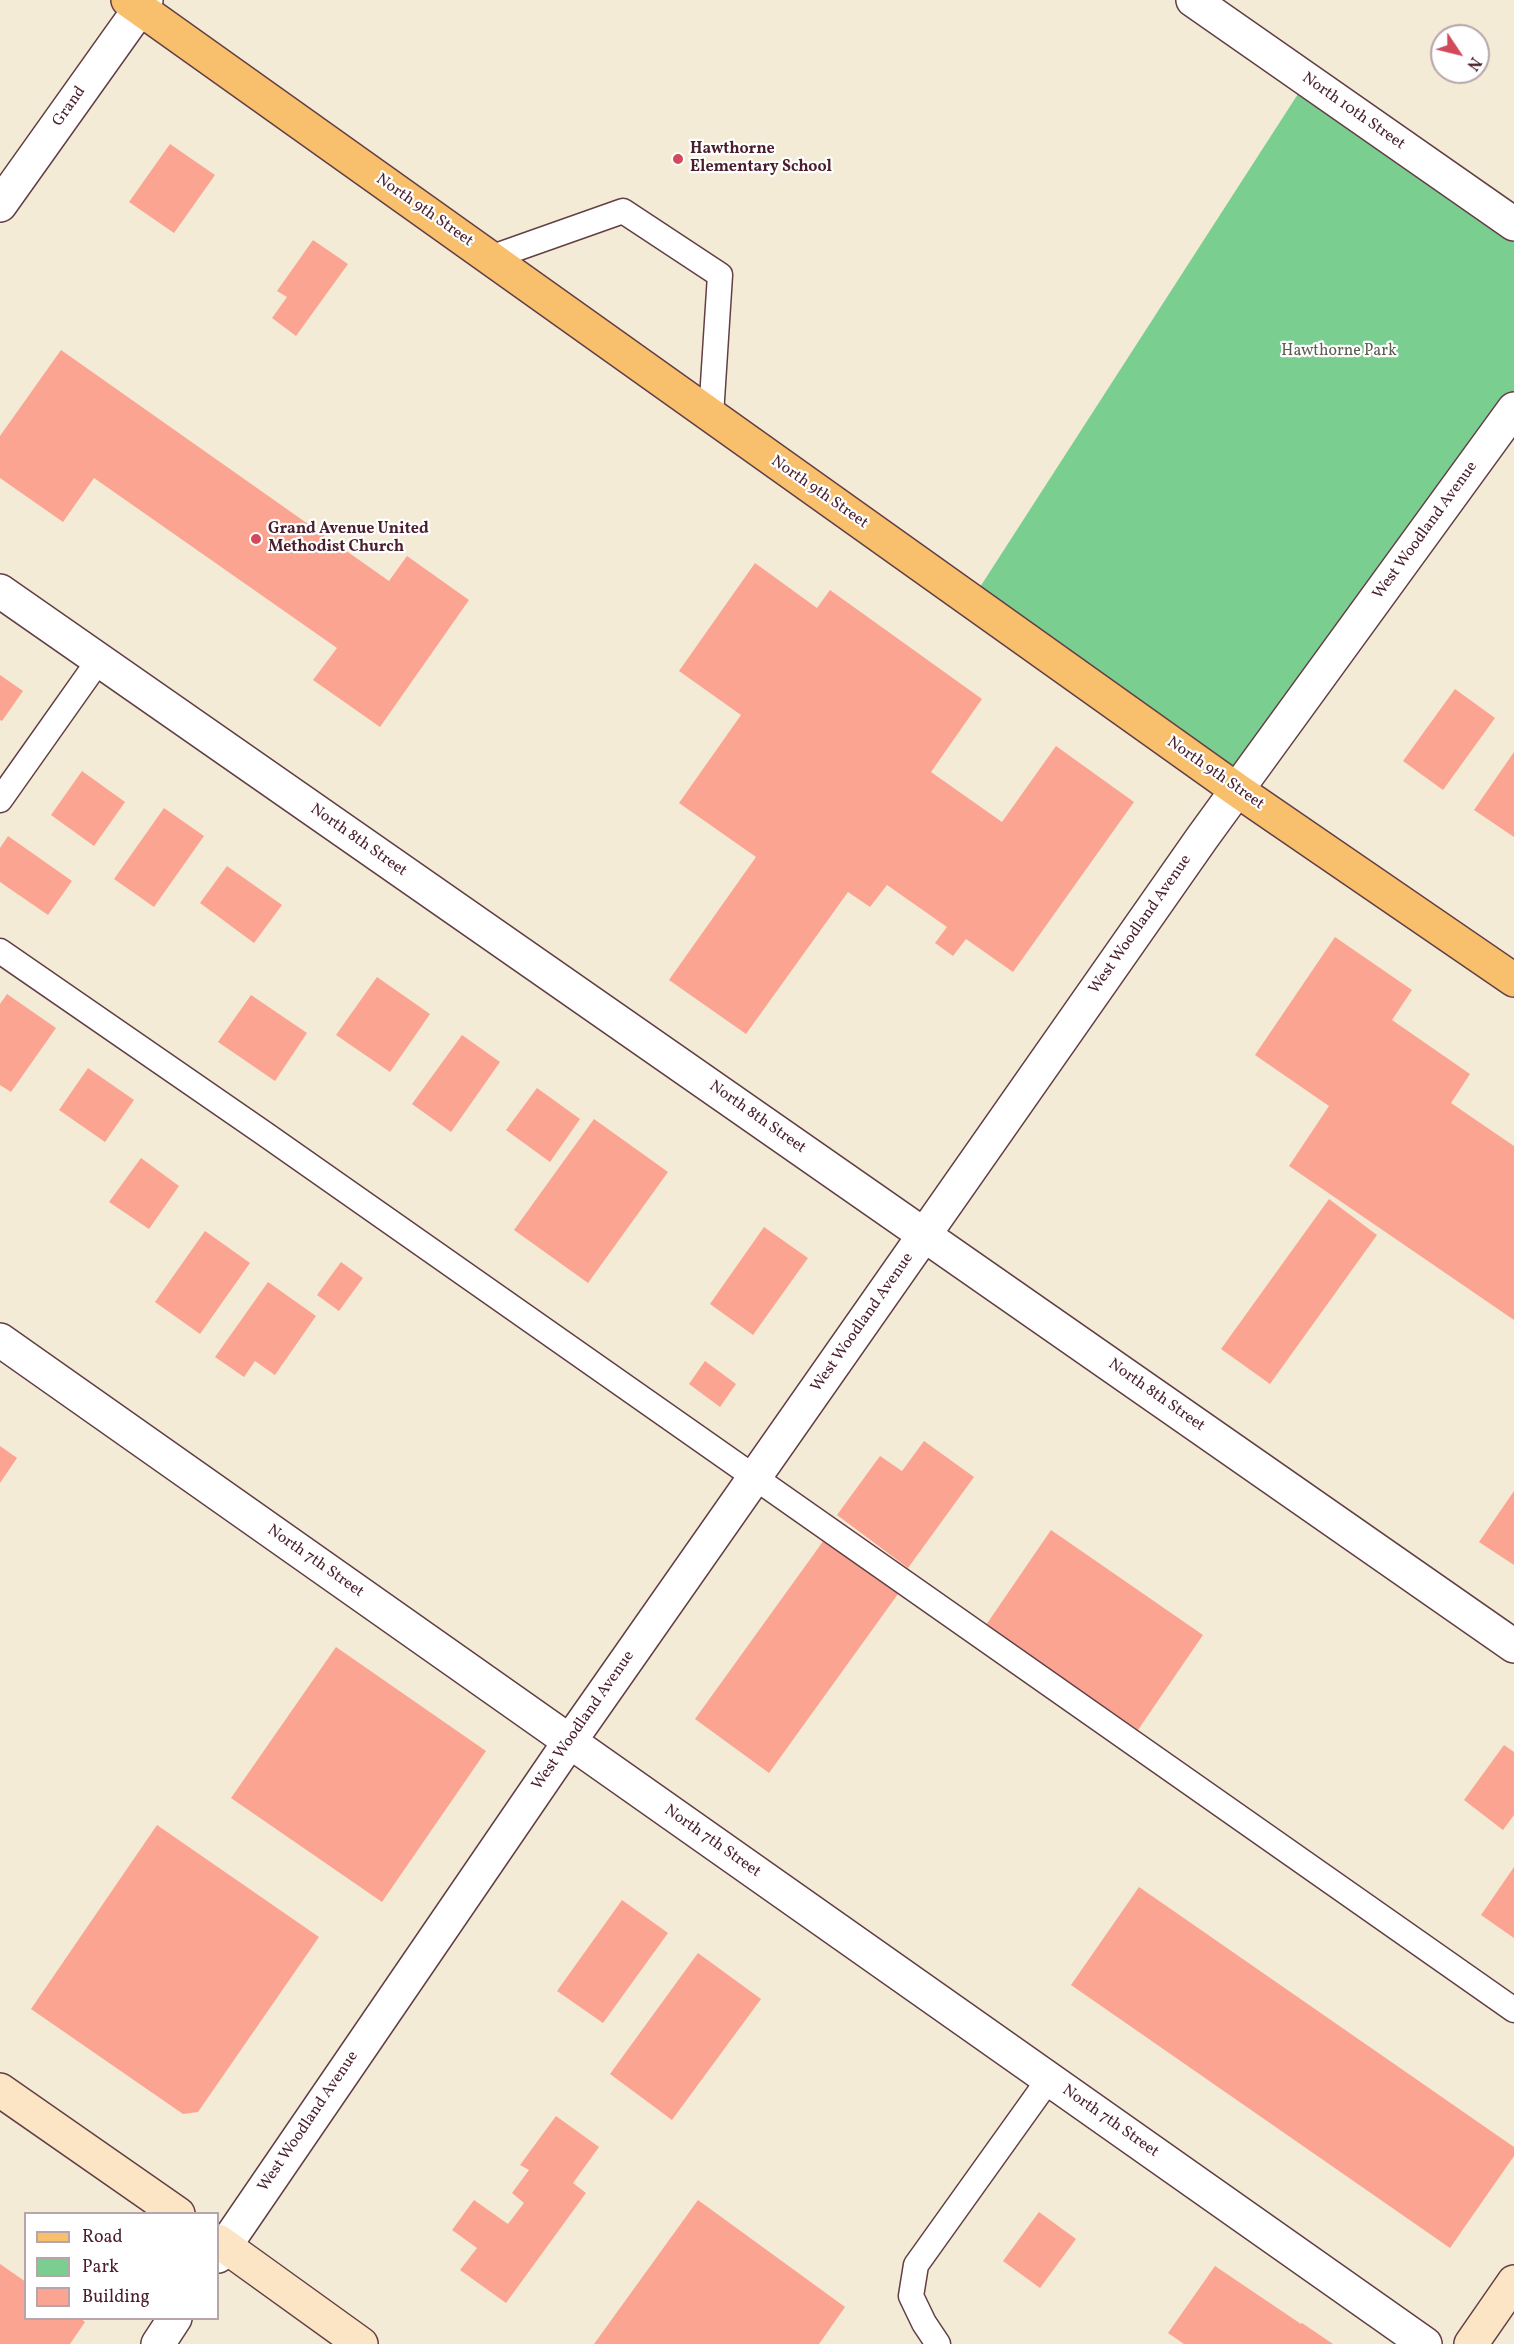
<!DOCTYPE html>
<html>
<head>
<meta charset="utf-8">
<style>
  body { margin:0 }
  #map { position:relative; width:1514px; height:2344px; overflow:hidden; background:#f3ebd6; font-family:Vollkorn,serif }
  canvas { display:block }
  .legend { position:absolute; left:24px; top:2212px; width:195px; height:108px; box-sizing:border-box; background:#fff; border:2px solid #b7a5aa; margin:0; padding:8px 10px; list-style:none; font-size:18px; color:#4a1f2b }
  .legend li { display:flex; align-items:center; gap:12px; height:30px }
  .legend b { width:30px; border:2px solid #b7a5aa }
  .north { position:absolute; left:1430px; top:24px; width:60px; height:60px; box-sizing:border-box; background:#fff; border:2px solid #b7a5aa; border-radius:50%; rotate:125deg; font-size:16px; font-weight:700; line-height:24px; text-align:center; color:#4a1f2b }
  .north::after { content:''; display:block; margin:auto; width:21px; height:27px; background:#d1495b; clip-path:polygon(50% 0,100% 100%,50% 72%,0 100%) }
</style>
</head>
<body>
<div id="map">
<canvas width="1514" height="2344"></canvas>
<ul class="legend">
<li><b style="height:8px;background:#f8bf6c"></b>Road</li>
<li><b style="height:16px;background:#7ace90"></b>Park</li>
<li><b style="height:16px;background:#fca492"></b>Building</li>
</ul>
<div class="north">N</div>
</div>
<script>
const ctx = document.querySelector('canvas').getContext('2d');
ctx.lineJoin = 'round';
function paint(path, color) { ctx.fillStyle = color; ctx.fill(path, 'evenodd'); }
const poly = rows => new Path2D(rows.map(r => 'M' + r).join(''));
function strokePath(path, color, width, dash) { ctx.strokeStyle = color; ctx.lineWidth = width; ctx.lineCap = dash ? 'butt' : 'round'; ctx.setLineDash(dash || []); ctx.stroke(path); }
function drawText(font, color, halo, rows, align = 'center') {
  ctx.font = font + ' Vollkorn,serif'; ctx.lineWidth = 4.5; ctx.setLineDash([]); ctx.textBaseline = 'middle'; ctx.strokeStyle = halo; ctx.fillStyle = color; for (const [text, x, y, turn = 0] of rows) {
    ctx.save(); ctx.translate(x, y); ctx.rotate((+turn || 0) * Math.PI / 180); ctx.textAlign = isNaN(turn) ? turn : align; if (halo) ctx.strokeText(text, 0, 0); ctx.fillText(text, 0, 0); ctx.restore();
  }
}
paint(poly([
  [1307,80,1514,224,1514,409,1237,790,971,601]
]), '#7ace90');
paint(poly([
  [170,144,215,175,174,233,129,202],
  [313,240,348,264,296,336,272,318,287,297,277,291],
  [61,350,389,581,407,556,469,600,380,727,313,680,337,648,94,478,63,522,0,478,0,436],
  [755,563,817,608,830,590,982,699,931,772,1002,822,1056,746,1134,802,1013,972,966,939,953,956,935,943,947,927,887,885,870,907,848,892,746,1034,669,980,756,857,679,803,741,715,679,671],
  [0,675,23,691,2,721,0,720],
  [1455,689,1495,718,1443,790,1403,761],
  [1514,752,1514,837,1474,810],
  [82,771,125,802,94,846,51,815],
  [164,808,204,836,154,907,114,879],
  [8,836,72,881,48,915,0,882,0,848],
  [227,866,282,905,254,943,200,903],
  [1335,937,1412,990,1392,1020,1470,1074,1451,1103,1514,1146,1514,1320,1289,1166,1329,1106,1255,1055],
  [377,977,430,1014,390,1072,336,1035],
  [7,994,56,1028,11,1092,0,1085,0,1004],
  [251,995,307,1033,275,1081,218,1042],
  [462,1035,500,1062,451,1132,412,1104],
  [88,1068,134,1100,105,1142,59,1110],
  [537,1088,580,1119,550,1162,506,1130],
  [594,1119,668,1172,588,1283,514,1230],
  [141,1158,179,1186,149,1229,109,1202],
  [1329,1199,1377,1235,1270,1384,1221,1349],
  [764,1227,808,1258,753,1335,710,1304],
  [205,1231,250,1263,200,1334,155,1302],
  [341,1262,363,1278,339,1311,317,1295],
  [268,1282,316,1316,275,1375,255,1361,244,1377,215,1357],
  [705,1361,736,1384,720,1407,689,1384],
  [924,1441,974,1477,908,1568,837,1515,880,1456,902,1471],
  [0,1446,17,1458,0,1483],
  [1514,1491,1514,1565,1479,1542],
  [1051,1530,1203,1635,1138,1730,986,1625],
  [824,1540,898,1594,769,1773,695,1719],
  [336,1647,486,1751,382,1902,231,1798],
  [1504,1745,1514,1752,1514,1815,1503,1830,1464,1800],
  [157,1825,319,1937,198,2112,183,2114,31,2009],
  [1514,1867,1514,1938,1481,1915],
  [1139,1887,1514,2147,1514,2156,1450,2248,1071,1985],
  [622,1900,668,1933,603,2023,557,1991],
  [698,1953,761,1999,672,2120,610,2074],
  [556,2116,599,2147,573,2183,586,2193,506,2303,460,2270,477,2248,452,2230,474,2200,508,2224,524,2203,512,2193,529,2170,520,2165],
  [698,2200,845,2307,819,2344,594,2344],
  [1039,2212,1076,2239,1040,2288,1003,2261],
  [0,2264,26,2282,26,2318,80,2318,85,2322,70,2344,0,2344],
  [1215,2266,1301,2324,1302,2323,1333,2344,1184,2344,1168,2333]
]), '#fca492');
const lane = poly([
  [490,258,623,211,720,275,711,415],
  [0,800,99,660],
  [0,951,265,1134,1514,2010],
  [938,2344,924,2323,911,2296,916,2265,1049,2079]
]);
const street = poly([
  [1193,0,1514,224],
  [0,205,146,0],
  [0,591,1514,1646],
  [0,1340,1425,2344],
  [218,2256,570,1741,1202,838,1514,409],
  [158,2344,175,2318]
]);
const secondary = poly([
  [0,2090,178,2214],
  [218,2241,361,2344],
  [1471,2344,1514,2282]
]);
const primary = poly([
  [128,0,1237,790,1514,980]
]);
strokePath(lane, '#633e45', 27);
strokePath(street, '#633e45', 36);
strokePath(secondary, '#633e45', 36);
strokePath(primary, '#633e45', 36);
strokePath(lane, '#fff', 24);
strokePath(street, '#fff', 33);
strokePath(secondary, '#fce5c4', 33);
strokePath(primary, '#f8bf6c', 33);
for (const [x, y, r, color] of [
  [678,159,6,"#d1495b"],
  [256,539,6,"#d1495b"]
]) { const dot = new Path2D(); dot.arc(x, y, r, 0, 2 * Math.PI); ctx.fillStyle = color; ctx.fill(dot); strokePath(dot, '#fff', 2); }
drawText('16px', '#4a1f2b', '#fff', [
  ["Grand",70,107,-55],
  ["North 10th Street",1353,112,35],
  ["North 9th Street",424,211,35],
  ["North 9th Street",819,493,35],
  ["West Woodland Avenue",1426,531,-54],
  ["North 9th Street",1215,774,35],
  ["North 8th Street",358,841,35],
  ["West Woodland Avenue",1141,925,-55],
  ["North 8th Street",757,1118,35],
  ["West Woodland Avenue",863,1323,-55],
  ["North 8th Street",1156,1396,35],
  ["North 7th Street",315,1562,35],
  ["West Woodland Avenue",584,1721,-55],
  ["North 7th Street",712,1842,35],
  ["West Woodland Avenue",309,2122,-56],
  ["North 7th Street",1110,2122,35]
]);
drawText('bold 16px', '#4a1f2b', '#fff', [
  ["Hawthorne",690,150],
  ["Elementary School",690,168],
  ["Grand Avenue United",268,530],
  ["Methodist Church",268,548]
], 'left');
drawText('16px', '#5b5c4e', '#fff', [
  ["Hawthorne Park",1339,352]
]);
</script>
</body>
</html>
